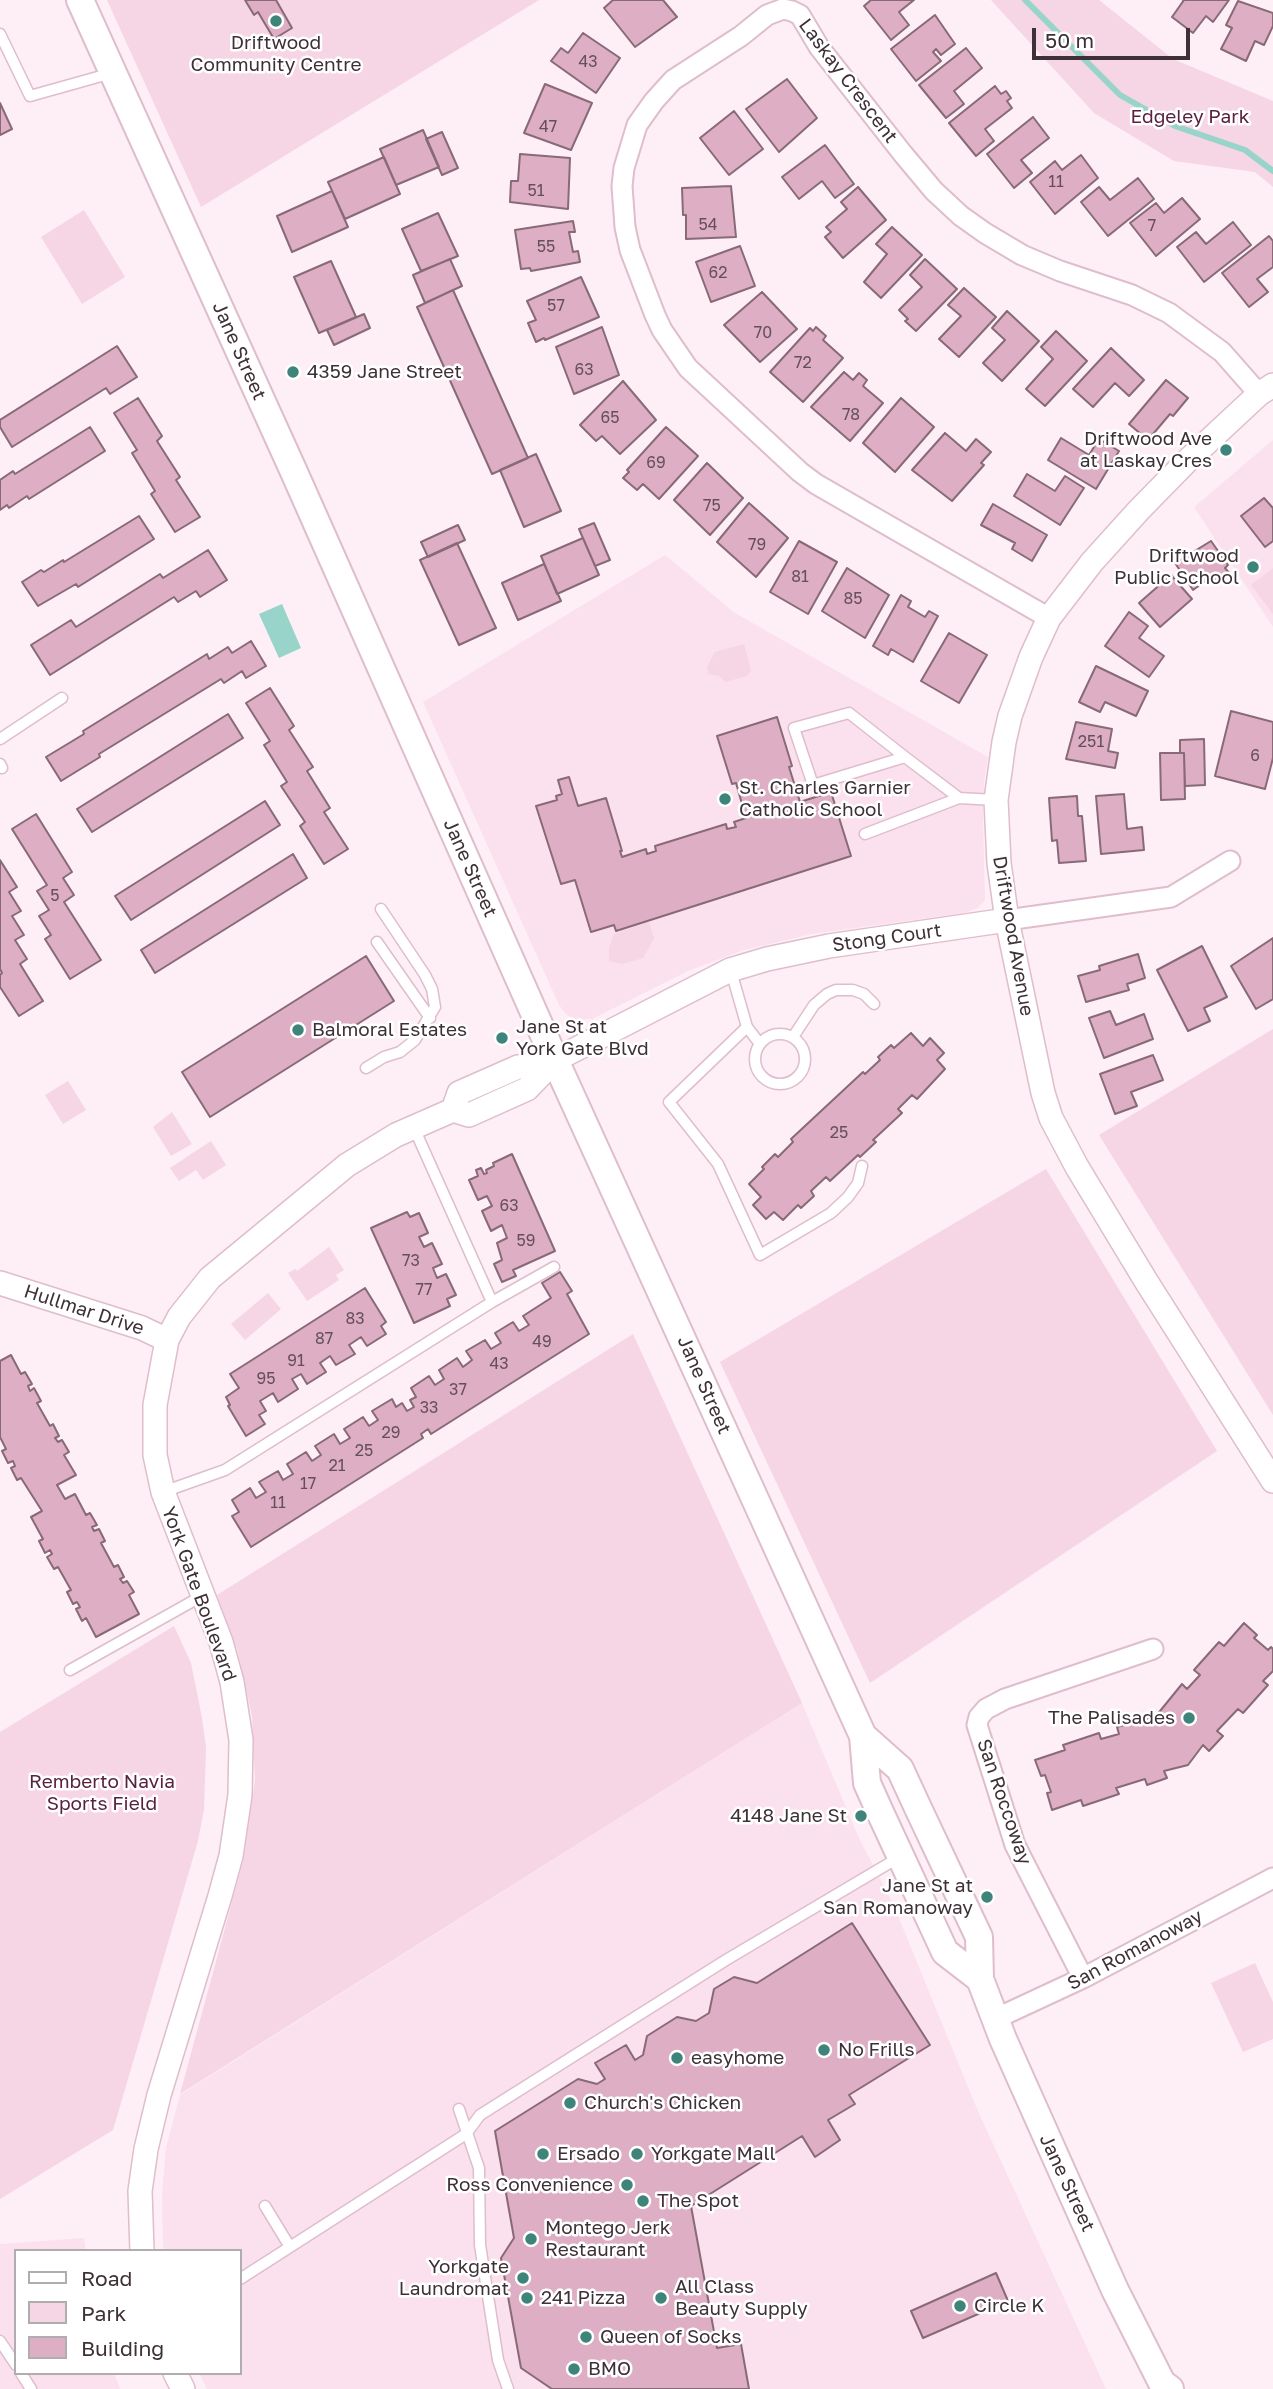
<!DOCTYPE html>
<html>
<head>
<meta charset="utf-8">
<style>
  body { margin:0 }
  #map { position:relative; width:1273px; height:2389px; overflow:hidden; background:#fdeff5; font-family:"Golos Text",sans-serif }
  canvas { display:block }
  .legend { position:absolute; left:14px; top:2249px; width:228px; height:126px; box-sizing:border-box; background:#fff; border:2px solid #b1acaf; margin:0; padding:9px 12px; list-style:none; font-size:21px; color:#3d3036 }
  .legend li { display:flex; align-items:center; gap:14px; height:35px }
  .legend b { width:35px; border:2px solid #b1acaf }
  .scale { position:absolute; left:1032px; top:28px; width:158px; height:32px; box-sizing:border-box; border:4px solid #3d3036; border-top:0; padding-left:9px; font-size:21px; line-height:24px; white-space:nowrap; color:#3d3036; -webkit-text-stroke:5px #fff; paint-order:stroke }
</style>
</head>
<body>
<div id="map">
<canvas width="1273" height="2389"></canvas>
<ul class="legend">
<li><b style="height:9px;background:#fff"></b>Road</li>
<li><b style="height:19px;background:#f6d5e4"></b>Park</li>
<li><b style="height:19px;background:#deaec4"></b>Building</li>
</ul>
<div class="scale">50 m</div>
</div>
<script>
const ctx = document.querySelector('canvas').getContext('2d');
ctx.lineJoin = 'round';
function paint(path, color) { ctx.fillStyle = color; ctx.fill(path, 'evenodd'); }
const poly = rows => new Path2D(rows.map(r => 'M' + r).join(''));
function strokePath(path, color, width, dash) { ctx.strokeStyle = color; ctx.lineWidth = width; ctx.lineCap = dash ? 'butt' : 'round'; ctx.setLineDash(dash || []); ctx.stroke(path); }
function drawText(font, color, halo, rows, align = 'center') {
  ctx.font = font + ' "Golos Text",sans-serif'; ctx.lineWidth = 5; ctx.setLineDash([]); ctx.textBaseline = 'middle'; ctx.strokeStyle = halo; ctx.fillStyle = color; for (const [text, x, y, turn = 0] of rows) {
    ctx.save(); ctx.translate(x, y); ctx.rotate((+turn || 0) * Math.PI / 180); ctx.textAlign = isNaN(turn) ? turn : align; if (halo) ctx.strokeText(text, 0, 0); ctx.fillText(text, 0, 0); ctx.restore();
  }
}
paint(poly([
  [1273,440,1273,627,1194,507],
  [665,555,735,613,988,757,984,782,983,817,985,900,978,908,964,913,812,934,744,950,688,971,592,1019,576,1020,567,1015,559,1005,423,702],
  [802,1703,858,1836,894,1906,977,2109,1106,2389,207,2389,199,2373,240,2373,240,2251,163,2251,162,2194,166,2148,180,2095],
  [84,2238,86,2251,16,2251,16,2373,114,2373,120,2389,0,2389,0,2244]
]), '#fbe1ed');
paint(poly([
  [107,0,539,0,201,207],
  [991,0,1099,0,1173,59,1273,101,1273,187,1255,172,1174,161,1094,113],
  [84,210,125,277,82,304,41,237],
  [1273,568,1273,614,1251,585],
  [744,644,751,670,747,676,725,682,719,676,708,674,707,667,715,652],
  [649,922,654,938,643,958,622,964,609,961,609,948,614,934],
  [1273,1029,1273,1415,1099,1135],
  [68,1081,86,1110,63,1124,45,1095],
  [172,1112,192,1144,171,1156,153,1127],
  [211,1141,226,1165,203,1180,196,1170,179,1181,170,1168],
  [1046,1169,1217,1451,870,1683,720,1362],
  [329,1247,344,1270,336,1275,339,1280,307,1301,288,1273,295,1269,297,1271],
  [268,1293,281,1309,245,1340,231,1324],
  [633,1334,802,1703,180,2094,244,1858,255,1780,252,1716,237,1649,217,1595],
  [174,1626,191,1663,202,1718,206,1748,204,1809,198,1841,113,2130,0,2199,0,1732],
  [1255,1963,1273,2002,1273,2039,1243,2052,1211,1983]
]), '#f6d5e4');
paint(poly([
  [282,604,301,648,279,658,259,614]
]), '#98d4ca');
strokePath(poly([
  [1025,0,1120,95,1175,126,1245,150,1273,171]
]), '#98d4ca', 6);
const building = poly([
  [245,0,276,0,292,28,274,39,258,12,254,15,245,0],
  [613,0,663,0,677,17,635,47,604,8,613,0],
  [871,0,914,0,899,12,909,25,891,40,864,6,871,0],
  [1184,0,1183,0,1229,0,1213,22,1206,16,1193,33,1172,17,1184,0],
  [1238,1,1273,13,1273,26,1264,45,1255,41,1246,61,1221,49,1232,28,1226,25,1238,1],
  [935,15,955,44,941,55,936,49,933,52,941,61,916,81,891,49,935,15],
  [583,33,620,58,596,93,551,61,561,48,568,53,583,33],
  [966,48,982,68,954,91,964,104,946,118,919,85,966,48],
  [787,79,817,118,779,152,746,109,787,79],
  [545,84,592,103,571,150,524,133,545,84],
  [995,86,1001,94,1006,91,1011,98,1007,101,1012,108,985,129,994,141,976,156,949,123,995,86],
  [0,103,12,129,0,135,0,103],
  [734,111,763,149,729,175,700,138,734,111],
  [1033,117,1049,138,1021,160,1032,173,1014,188,987,154,1033,117],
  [423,130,439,167,396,185,380,149,423,130],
  [442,132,458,168,442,175,426,139,442,132],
  [825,145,854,184,835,198,822,181,799,199,782,177,825,145],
  [520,154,570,158,568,209,510,202,511,181,518,181,520,154],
  [1081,155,1098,178,1055,214,1030,182,1055,161,1062,170,1081,155],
  [384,157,400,194,345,219,328,182,384,157],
  [1138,178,1154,199,1108,236,1081,202,1099,187,1110,200,1138,178],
  [731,186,736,237,686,239,686,215,683,215,682,188,731,186],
  [858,187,886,220,843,258,825,237,831,232,826,227,847,209,841,202,858,187],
  [332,191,348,227,292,252,277,216,332,191],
  [1182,198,1200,219,1156,256,1130,223,1156,203,1164,213,1182,198],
  [438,213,458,256,421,271,402,229,438,213],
  [573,221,575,232,569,232,573,252,578,251,580,262,531,271,530,268,521,269,515,230,573,221],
  [1233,222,1251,245,1204,282,1177,247,1196,232,1206,244,1233,222],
  [892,227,922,255,881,298,864,282,887,254,876,244,892,227],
  [1269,236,1273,241,1273,267,1257,279,1268,292,1249,307,1222,273,1269,236],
  [740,246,755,286,711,302,696,262,740,246],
  [450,259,462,286,425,303,413,275,450,259],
  [925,259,957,289,916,331,905,321,908,319,899,310,922,287,910,275,925,259],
  [331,261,356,317,319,333,294,277,331,261],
  [581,277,599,317,545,340,544,338,536,342,528,323,536,320,527,301,581,277],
  [964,288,996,317,959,357,939,339,961,316,948,305,964,288],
  [453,290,528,458,492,474,417,307,453,290],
  [762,292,797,329,760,362,724,325,762,292],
  [1007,311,1039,341,1002,381,983,363,1005,340,992,328,1007,311],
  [364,314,370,328,334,345,327,330,364,314],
  [602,327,619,375,574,394,556,347,602,327],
  [816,327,826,336,823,340,843,358,803,402,770,372,810,328,813,331,816,327],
  [1056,331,1087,361,1045,406,1026,389,1053,359,1041,347,1056,331],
  [117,346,137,377,110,394,106,388,12,447,0,427,0,420,117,346],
  [1111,348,1144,380,1129,396,1115,383,1093,407,1073,389,1111,348],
  [844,372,853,380,859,373,867,380,863,386,883,403,850,441,811,407,844,372],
  [1166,380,1188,398,1173,416,1170,414,1148,440,1129,424,1166,380],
  [623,381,656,420,620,454,602,436,596,441,580,425,623,381],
  [138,398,162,436,157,441,180,477,176,480,200,517,175,532,151,494,155,491,132,453,137,450,114,413,138,398],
  [901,398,934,427,895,472,863,443,901,398],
  [90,427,105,451,29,499,27,496,9,508,7,505,0,510,0,480,13,471,15,474,90,427],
  [666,427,698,456,659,499,643,484,637,490,623,478,629,472,627,470,666,427],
  [945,433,966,451,976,439,991,452,981,463,984,465,952,501,912,470,945,433],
  [1061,438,1089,455,1099,439,1119,451,1096,489,1048,460,1061,438],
  [536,454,561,511,524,527,500,470,536,454],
  [707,463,743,498,710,535,674,500,707,463],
  [1027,474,1055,491,1065,476,1084,488,1060,525,1014,496,1027,474],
  [1264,498,1273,508,1273,541,1265,547,1241,516,1264,498],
  [749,503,788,538,756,577,717,542,749,503],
  [993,504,1047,535,1032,561,1012,549,1015,543,981,525,993,504],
  [139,516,154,539,78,587,76,584,38,606,22,582,41,570,44,572,63,560,64,562,139,516],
  [594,523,610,560,595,566,579,529,594,523],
  [458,525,465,540,428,557,421,542,458,525],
  [583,538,599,575,557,594,541,556,583,538],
  [799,541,837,562,808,614,770,592,799,541],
  [1211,541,1228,565,1225,568,1230,574,1216,584,1211,577,1193,590,1175,563,1211,541],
  [457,543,496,628,459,645,420,560,457,543],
  [208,550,227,580,200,597,196,591,178,602,174,597,50,675,31,645,71,620,76,627,160,574,163,578,208,550],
  [544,564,561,601,518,620,502,583,544,564],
  [847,568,889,595,865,638,822,611,847,568],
  [1171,575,1192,599,1160,627,1139,603,1171,575],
  [901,595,911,601,908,607,925,617,929,611,938,616,913,662,891,649,888,655,873,646,901,595],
  [1129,612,1148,626,1139,638,1164,656,1149,677,1105,646,1129,612],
  [949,633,987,655,959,703,921,681,949,633],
  [251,641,266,666,246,678,242,671,224,683,221,679,99,754,100,757,61,781,46,757,84,734,83,731,207,654,209,659,228,647,232,653,251,641],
  [1096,666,1148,691,1136,716,1105,702,1100,712,1079,702,1096,666],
  [270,688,294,726,289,730,313,767,307,771,330,808,324,812,348,849,324,864,300,826,305,822,281,786,287,782,264,745,270,741,246,703,270,688],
  [1231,711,1273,722,1273,758,1265,789,1215,776,1231,711],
  [228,714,243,738,92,832,77,809,228,714],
  [777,717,792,766,789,767,800,802,831,792,851,856,616,931,614,925,591,932,575,880,561,884,536,806,557,800,556,796,562,794,558,780,569,777,578,806,606,798,622,851,620,851,622,857,646,849,647,854,656,851,655,846,726,824,727,829,736,827,734,822,746,818,736,783,732,784,717,736,777,717],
  [1076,722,1112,729,1108,751,1118,753,1115,768,1066,759,1076,722],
  [1204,739,1205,785,1185,786,1184,753,1180,753,1180,740,1204,739],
  [1160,753,1184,753,1185,799,1161,800,1160,753],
  [1124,794,1127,829,1142,827,1144,850,1101,854,1096,796,1124,794],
  [1077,796,1078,816,1082,816,1086,861,1059,863,1057,840,1052,841,1049,798,1077,796],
  [265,801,280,825,131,920,115,896,265,801],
  [36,814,72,872,63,878,74,895,64,902,101,960,70,979,45,939,51,935,39,916,49,910,37,891,47,885,12,829,36,814],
  [293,854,307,878,155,973,141,950,293,854],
  [0,860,17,887,9,892,21,911,12,916,24,935,15,940,27,959,20,964,43,1001,19,1016,0,987,0,975,2,973,0,969,0,860],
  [1273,938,1273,999,1256,1009,1231,966,1273,938],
  [1202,946,1227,997,1204,1008,1210,1021,1188,1031,1157,970,1202,946],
  [1138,954,1145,978,1127,984,1129,990,1086,1002,1078,976,1100,970,1099,966,1138,954],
  [366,956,394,1001,210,1117,182,1072,366,956],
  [1110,1011,1116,1025,1144,1014,1153,1039,1104,1058,1089,1018,1110,1011],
  [911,1033,923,1046,930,1038,944,1053,937,1060,945,1069,917,1099,912,1095,898,1109,902,1113,873,1140,876,1142,860,1157,858,1155,830,1181,826,1177,811,1191,814,1196,801,1208,798,1205,783,1220,774,1212,766,1219,753,1205,761,1197,749,1184,764,1169,762,1167,775,1154,778,1157,793,1142,791,1139,863,1072,865,1074,880,1060,878,1057,891,1045,894,1048,911,1033],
  [1153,1055,1163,1080,1131,1092,1137,1106,1115,1114,1100,1074,1153,1055],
  [512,1154,555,1251,513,1270,516,1276,502,1282,494,1264,502,1260,497,1243,507,1238,502,1225,491,1231,482,1211,492,1206,487,1196,478,1200,469,1180,478,1176,476,1170,481,1168,484,1174,487,1173,486,1170,494,1166,493,1163,512,1154],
  [407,1212,410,1217,419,1213,428,1233,419,1237,424,1247,432,1243,442,1264,433,1268,437,1278,446,1274,456,1295,447,1299,450,1306,414,1323,371,1228,407,1212],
  [560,1272,572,1291,567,1294,589,1334,431,1434,428,1429,421,1434,423,1438,251,1547,232,1516,239,1512,232,1500,250,1488,256,1498,266,1492,259,1482,278,1471,283,1480,293,1474,287,1464,306,1452,312,1461,321,1455,315,1446,334,1434,340,1444,350,1438,344,1429,363,1417,369,1426,378,1420,372,1411,392,1399,396,1407,402,1403,407,1411,414,1407,410,1400,416,1397,411,1388,429,1376,435,1385,444,1379,439,1370,457,1358,463,1367,472,1360,466,1351,485,1340,491,1349,501,1343,495,1333,513,1322,519,1331,529,1325,523,1316,551,1298,542,1283,560,1272],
  [365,1288,386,1322,381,1326,386,1334,367,1346,361,1337,349,1345,355,1354,336,1365,330,1356,320,1363,326,1372,307,1384,301,1374,292,1379,298,1389,278,1402,273,1393,260,1401,266,1411,259,1415,265,1424,246,1436,228,1406,230,1405,226,1397,239,1388,230,1374,365,1288],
  [11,1355,21,1374,25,1372,32,1384,28,1386,30,1391,34,1388,41,1401,37,1403,50,1426,53,1424,59,1436,55,1438,58,1442,62,1440,69,1452,64,1455,76,1475,57,1485,65,1499,75,1494,86,1515,90,1513,97,1525,92,1527,94,1531,99,1529,105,1541,101,1543,114,1567,118,1565,124,1577,120,1579,123,1583,127,1581,134,1592,129,1595,139,1614,96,1637,86,1618,82,1621,76,1609,80,1607,77,1602,73,1604,67,1592,71,1590,58,1567,54,1569,47,1557,52,1554,50,1550,45,1553,39,1541,43,1539,31,1517,42,1511,21,1478,17,1480,11,1468,15,1466,13,1461,8,1463,2,1451,6,1449,0,1437,0,1361,11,1355],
  [1244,1623,1257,1635,1254,1638,1268,1650,1271,1647,1273,1649,1273,1671,1263,1681,1268,1685,1243,1713,1238,1709,1217,1731,1223,1736,1209,1751,1203,1745,1188,1765,1164,1771,1167,1778,1147,1785,1145,1779,1116,1788,1119,1794,1083,1806,1081,1800,1052,1810,1047,1793,1051,1792,1045,1775,1041,1776,1035,1760,1065,1750,1063,1745,1099,1733,1101,1739,1119,1734,1117,1727,1156,1716,1182,1684,1187,1689,1200,1675,1194,1670,1219,1642,1224,1646,1244,1623],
  [852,1923,930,2045,849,2095,855,2104,828,2120,840,2140,815,2157,802,2136,691,2206,717,2348,741,2344,749,2389,552,2389,521,2368,501,2258,514,2238,495,2131,578,2079,597,2084,605,2079,595,2063,626,2045,635,2060,643,2055,647,2036,677,2017,696,2021,709,2013,714,1989,734,1977,757,1983,852,1923],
  [996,2273,1008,2301,923,2338,911,2311,996,2273]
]);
paint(building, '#deaec4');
strokePath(building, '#886a77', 2);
const service = poly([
  [0,34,30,96,112,73],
  [0,739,62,698],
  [905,757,813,785,794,728,849,713,905,757,959,798,995,800],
  [0,764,2,768],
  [865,834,959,798],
  [377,942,430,1018],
  [731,971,747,1027,669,1102,718,1164,760,1255,831,1213,848,1197,858,1183,862,1166],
  [747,1027,760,1044],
  '755 1059a25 25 0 1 1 50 0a25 25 0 1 1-50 0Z',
  [793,1037,814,1005,827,994,836,990,853,990,864,994,874,1004],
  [366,1068,384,1057,400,1052,415,1040,435,1007,432,989,425,975,381,909],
  [414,1128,492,1302],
  [163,1492,225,1470,492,1302,554,1267],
  [70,1670,202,1596],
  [459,2109,479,2168,480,2245,498,2360,508,2389],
  [265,2206,290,2247],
  [240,2279,466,2134,480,2115,726,1960,898,1858],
  [0,2341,16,2365],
  [21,2373,31,2389]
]);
const minor = poly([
  [1049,618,816,484,800,472,688,368,662,330,655,315,630,250,625,227,622,186,624,168,637,125,654,101,673,80,741,36,767,15,783,9,792,11,800,15,819,47,903,154,934,191,961,216,985,233,1022,255,1060,271,1132,295,1169,313,1222,352,1259,394],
  [1007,920,1171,897,1230,861],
  [1083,1978,1015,1845,977,1725,979,1717,986,1709,1005,1699,1153,1649],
  [995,2019,1083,1978,1273,1878]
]);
const tertiary = poly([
  [1273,385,1259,394,1187,461,1139,510,1092,562,1049,618,1031,657,1010,716,1004,742,996,800,999,863,1007,920,1043,1093,1051,1118,1077,1167,1146,1281,1273,1481],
  [453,1110,459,1093,518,1067,555,1060,730,970,767,959,829,946,1007,920],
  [0,1283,142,1328,167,1340],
  [142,2251,140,2191,146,2149,159,2095,220,1896,231,1856,240,1795,241,1740,232,1682,221,1642,163,1492,155,1455,155,1405,167,1340,179,1317,210,1278,347,1165,396,1135,453,1110,469,1115,527,1089,555,1060],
  [175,2373,183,2389]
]);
const secondary = poly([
  [80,0,294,472,555,1060,863,1736,867,1783,880,1812,945,1952,980,1979],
  [863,1736,900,1769,918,1808,979,1937,980,1979,1003,2039,1115,2290,1162,2383,1170,2389]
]);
strokePath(service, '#dfbdcc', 13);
strokePath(minor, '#dfbdcc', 23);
strokePath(tertiary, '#dfbdcc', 26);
strokePath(secondary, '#dfbdcc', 30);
strokePath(service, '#fff', 10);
strokePath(minor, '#fff', 19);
strokePath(tertiary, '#fff', 23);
strokePath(secondary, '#fff', 26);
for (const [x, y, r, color] of [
  [276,21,7,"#3e847a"],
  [293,372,7,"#3e847a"],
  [1226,450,7,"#3e847a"],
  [1253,567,7,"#3e847a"],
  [725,799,7,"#3e847a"],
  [298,1030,7,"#3e847a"],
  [502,1038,7,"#3e847a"],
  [1189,1718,7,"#3e847a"],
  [861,1816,7,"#3e847a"],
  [987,1897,7,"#3e847a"],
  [824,2050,7,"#3e847a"],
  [677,2058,7,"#3e847a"],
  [570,2103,7,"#3e847a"],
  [543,2154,7,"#3e847a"],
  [637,2154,7,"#3e847a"],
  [627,2185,7,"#3e847a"],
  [643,2201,7,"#3e847a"],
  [531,2239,7,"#3e847a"],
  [523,2278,7,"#3e847a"],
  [527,2298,7,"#3e847a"],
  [661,2298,7,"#3e847a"],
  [960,2306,7,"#3e847a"],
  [586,2337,7,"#3e847a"],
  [574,2369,7,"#3e847a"]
]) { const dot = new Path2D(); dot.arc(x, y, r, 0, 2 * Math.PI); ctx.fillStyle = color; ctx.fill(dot); strokePath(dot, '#fff', 2.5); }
drawText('16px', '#65505a', null, [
  ["43",588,62],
  ["47",548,127],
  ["11",1056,182],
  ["51",536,191],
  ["54",708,225],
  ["7",1152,226],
  ["55",546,247],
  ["62",718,273],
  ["57",556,306],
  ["70",763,333],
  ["72",803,363],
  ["63",584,370],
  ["78",851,415],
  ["65",610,418],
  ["69",656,463],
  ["75",712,506],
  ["79",757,545],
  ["81",800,577],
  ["85",853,599],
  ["251",1091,742],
  ["6",1255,756],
  ["5",55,896],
  ["25",839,1133],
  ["63",509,1206],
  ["59",526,1241],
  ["73",411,1261],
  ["77",424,1290],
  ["83",355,1319],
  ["87",324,1339],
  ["49",542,1342],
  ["91",296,1361],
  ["43",499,1364],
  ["95",266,1379],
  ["37",458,1390],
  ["33",429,1408],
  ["29",391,1433],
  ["25",364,1451],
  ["21",337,1466],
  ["17",308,1484],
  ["11",278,1503]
]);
drawText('19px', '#3d3036', '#fff', [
  ["Driftwood",276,43,"center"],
  ["Community Centre",276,65,"center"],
  ["4359 Jane Street",307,372],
  ["Driftwood Ave",1212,439,"right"],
  ["at Laskay Cres",1212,461,"right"],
  ["Driftwood",1239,556,"right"],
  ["Public School",1239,578,"right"],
  ["St. Charles Garnier",739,788],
  ["Catholic School",739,810],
  ["Jane St at",516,1027],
  ["York Gate Blvd",516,1049],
  ["Balmoral Estates",312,1030],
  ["The Palisades",1175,1718,"right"],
  ["4148 Jane St",847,1816,"right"],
  ["Jane St at",973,1886,"right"],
  ["San Romanoway",973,1908,"right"],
  ["No Frills",838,2050],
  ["easyhome",691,2058],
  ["Church's Chicken",584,2103],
  ["Ersado",557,2154],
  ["Yorkgate Mall",651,2154],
  ["Ross Convenience",613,2185,"right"],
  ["The Spot",657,2201],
  ["Montego Jerk",545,2228],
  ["Restaurant",545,2250],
  ["Yorkgate",509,2267,"right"],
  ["Laundromat",509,2289,"right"],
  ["All Class",675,2287],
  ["Beauty Supply",675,2309],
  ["241 Pizza",541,2298],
  ["Circle K",974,2306],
  ["Queen of Socks",600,2337],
  ["BMO",588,2369]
], 'left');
drawText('19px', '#3d3036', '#fff', [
  ["Laskay Crescent",848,81,53],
  ["Jane Street",239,351,66],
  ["Jane Street",470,868,66],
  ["Driftwood Avenue",1013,936,80],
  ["Stong Court",887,938,-8],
  ["Hullmar Drive",84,1310,18],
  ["Jane Street",704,1385,66],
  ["York Gate Boulevard",199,1594,70],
  ["San Roccoway",1004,1802,71],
  ["San Romanoway",1135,1950,-28],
  ["Jane Street",1067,2183,65]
]);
drawText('19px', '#59203f', '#fff', [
  ["Edgeley Park",1190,117],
  ["Remberto Navia",102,1782],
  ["Sports Field",102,1804]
]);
</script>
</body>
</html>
